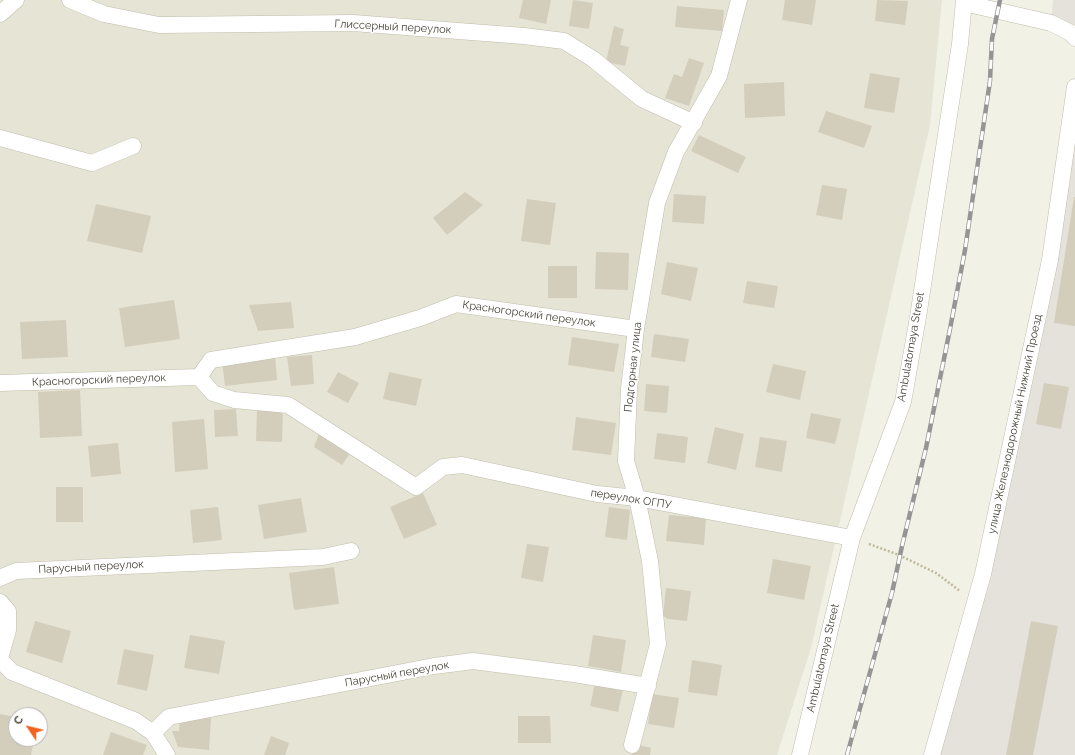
<!DOCTYPE html>
<html>
<head>
<meta charset="utf-8">
<style>
  body { margin:0 }
  #map { position:relative; width:1075px; height:755px; overflow:hidden; background:#f2f1e6; font-family:Raleway,sans-serif }
  canvas { display:block }
  .north { position:absolute; left:8px; top:707px; width:40px; height:40px; box-sizing:border-box; background:#fff; border:1px solid #b5b3af; border-radius:50%; rotate:305deg; font-size:11px; font-weight:700; line-height:16px; text-align:center; color:#454236 }
  .north::after { content:''; display:block; margin:auto; width:14px; height:18px; background:#f06220; clip-path:polygon(50% 0,100% 100%,50% 72%,0 100%) }
</style>
</head>
<body>
<div id="map">
<canvas width="1075" height="755"></canvas>
<div class="north">С</div>
</div>
<script>
const ctx = document.querySelector('canvas').getContext('2d');
ctx.lineJoin = 'round';
function paint(path, color) { ctx.fillStyle = color; ctx.fill(path, 'evenodd'); }
const poly = rows => new Path2D(rows.map(r => 'M' + r).join(''));
function strokePath(path, color, width, dash) { ctx.strokeStyle = color; ctx.lineWidth = width; ctx.lineCap = dash ? 'butt' : 'round'; ctx.setLineDash(dash || []); ctx.stroke(path); }
function drawText(font, color, halo, rows, align = 'center') {
  ctx.font = font + ' Raleway,sans-serif'; ctx.lineWidth = 3; ctx.setLineDash([]); ctx.textBaseline = 'middle'; ctx.strokeStyle = halo; ctx.fillStyle = color; for (const [text, x, y, turn = 0] of rows) {
    ctx.save(); ctx.translate(x, y); ctx.rotate((+turn || 0) * Math.PI / 180); ctx.textAlign = isNaN(turn) ? turn : align; if (halo) ctx.strokeText(text, 0, 0); ctx.fillText(text, 0, 0); ctx.restore();
  }
}
paint(poly([
  [0,0,942,0,930,125,811,648,777,755,0,755],
  [16,715,40,715,40,739,16,739]
]), '#e6e4d5');
paint(poly([
  [1053,0,1075,0,1075,42,1051,23],
  [1075,87,1075,755,932,755,983,574]
]), '#e5e2db');
paint(poly([
  [523,0,551,0,546,24,519,18],
  [573,0,593,3,589,29,569,26],
  [785,0,816,0,812,25,782,20],
  [877,0,908,1,905,25,875,21],
  [677,6,724,10,722,31,675,27],
  [614,26,624,29,620,45,629,47,625,66,606,62],
  [689,58,704,63,689,106,665,98,674,74,682,77],
  [870,73,900,78,894,113,864,108],
  [784,82,785,116,745,118,744,84],
  [826,111,872,126,864,148,818,132],
  [699,135,746,157,738,173,691,151],
  [822,185,847,189,842,220,816,215],
  [465,192,483,205,447,235,433,218],
  [674,194,706,196,704,224,672,222],
  [1074,197,1075,197,1075,326,1054,323],
  [527,199,556,203,550,245,521,241],
  [96,204,151,216,142,253,87,241],
  [596,252,629,253,628,290,595,289],
  [667,262,698,268,691,301,661,294],
  [548,266,577,266,577,298,548,298],
  [747,281,778,286,774,308,743,303],
  [174,300,180,339,125,347,119,308],
  [291,302,294,328,258,331,249,305],
  [66,320,68,357,22,359,20,322],
  [654,334,689,339,685,362,651,357],
  [572,337,619,344,614,372,568,365],
  [275,355,277,380,225,386,222,361],
  [312,355,314,384,291,386,287,357],
  [773,364,806,371,800,400,766,392],
  [338,372,359,383,348,403,327,392],
  [389,372,422,379,416,406,383,399],
  [1044,383,1069,387,1061,429,1036,424],
  [646,384,669,386,667,413,644,411],
  [80,390,82,436,40,438,38,392],
  [236,409,238,436,215,437,214,410],
  [257,409,283,409,282,442,256,441],
  [811,413,841,419,835,444,806,438],
  [576,417,616,423,611,455,572,450],
  [204,419,208,469,175,472,172,422],
  [715,427,744,434,736,470,707,463],
  [320,431,351,452,342,465,314,447],
  [657,433,688,437,685,463,654,459],
  [760,437,787,441,782,472,755,467],
  [118,443,121,474,91,477,88,446],
  [56,487,83,487,83,522,56,522],
  [423,493,437,525,404,539,390,507],
  [301,498,307,532,264,539,258,505],
  [218,507,222,540,193,543,190,510],
  [609,507,630,510,627,540,605,537],
  [669,515,706,518,704,545,666,541],
  [527,544,549,547,543,582,521,578],
  [773,559,811,566,804,600,767,593],
  [334,567,339,604,294,610,289,573],
  [666,588,691,591,687,621,668,619,663,616],
  [35,621,71,631,62,663,26,652],
  [1031,621,1058,626,1033,755,1006,755],
  [190,635,225,641,219,674,184,668],
  [593,635,626,640,621,672,588,666],
  [124,649,154,655,147,691,117,684],
  [692,660,722,665,717,696,688,692],
  [595,683,623,689,618,712,590,706],
  [652,694,679,698,674,728,648,724],
  [0,714,16,717,16,739,34,739,31,755,0,755],
  [180,716,211,718,209,750,178,747,172,731,179,731],
  [518,716,550,716,551,743,518,743],
  [111,732,147,745,143,755,103,755],
  [271,736,289,743,285,755,264,755],
  [635,744,651,748,650,755,632,755]
]), '#d3cebc');
const street = poly([
  [70,0,104,14,159,25,353,23,524,36,564,41,593,59,642,99,694,123],
  [964,3,1051,23,1071,33,1075,38],
  [0,14,16,0],
  [0,138,92,163,133,146],
  [199,377,213,393,234,400,288,405,416,487,443,467,462,465,597,494,637,498,852,538],
  [0,383,199,377,211,360,355,337,420,318,456,304,636,329],
  [0,578,16,571,323,557,351,551],
  [0,602,8,611,8,630,0,658],
  [0,660,12,672,136,721,153,733,167,755],
  [153,733,169,717,434,666,473,661,574,674,648,686],
  [632,745,658,644,650,561,637,498,626,461,629,389,636,329,657,203,676,152,719,76,739,0],
  [800,755,852,538,903,402,918,317,960,44,964,0],
  [932,755,983,574,1050,260,1075,87]
]);
strokePath(street, '#c0bdac', 17);
strokePath(poly([
  [869,544,899,555,936,573,960,591]
]), '#bfb89b', 2.5, [2, 2]);
strokePath(street, '#fff', 16);
const rail = poly([
  [847,755,892,593,902,546,926,448,950,329,965,250,990,81,992,39,1000,0]
]);
strokePath(rail, '#959595', 4.5);
strokePath(rail, '#fff', 3, [9]);
drawText('11px', '#454236', '#fff', [
  ["Глиссерный переулок",393,27,3],
  ["Красногорский переулок",529,314,8],
  ["Ambulatornaya Street",911,347,-80],
  ["Подгорная улица",633,367,-84],
  ["Красногорский переулок",99,380,-2],
  ["улица Железнодорожный Нижний Проезд",1015,424,-78],
  ["переулок ОГПУ",631,499,9],
  ["Парусный переулок",91,567,-3],
  ["Ambulatornaya Street",823,658,-77],
  ["Парусный переулок",397,674,-10]
]);
</script>
</body>
</html>
